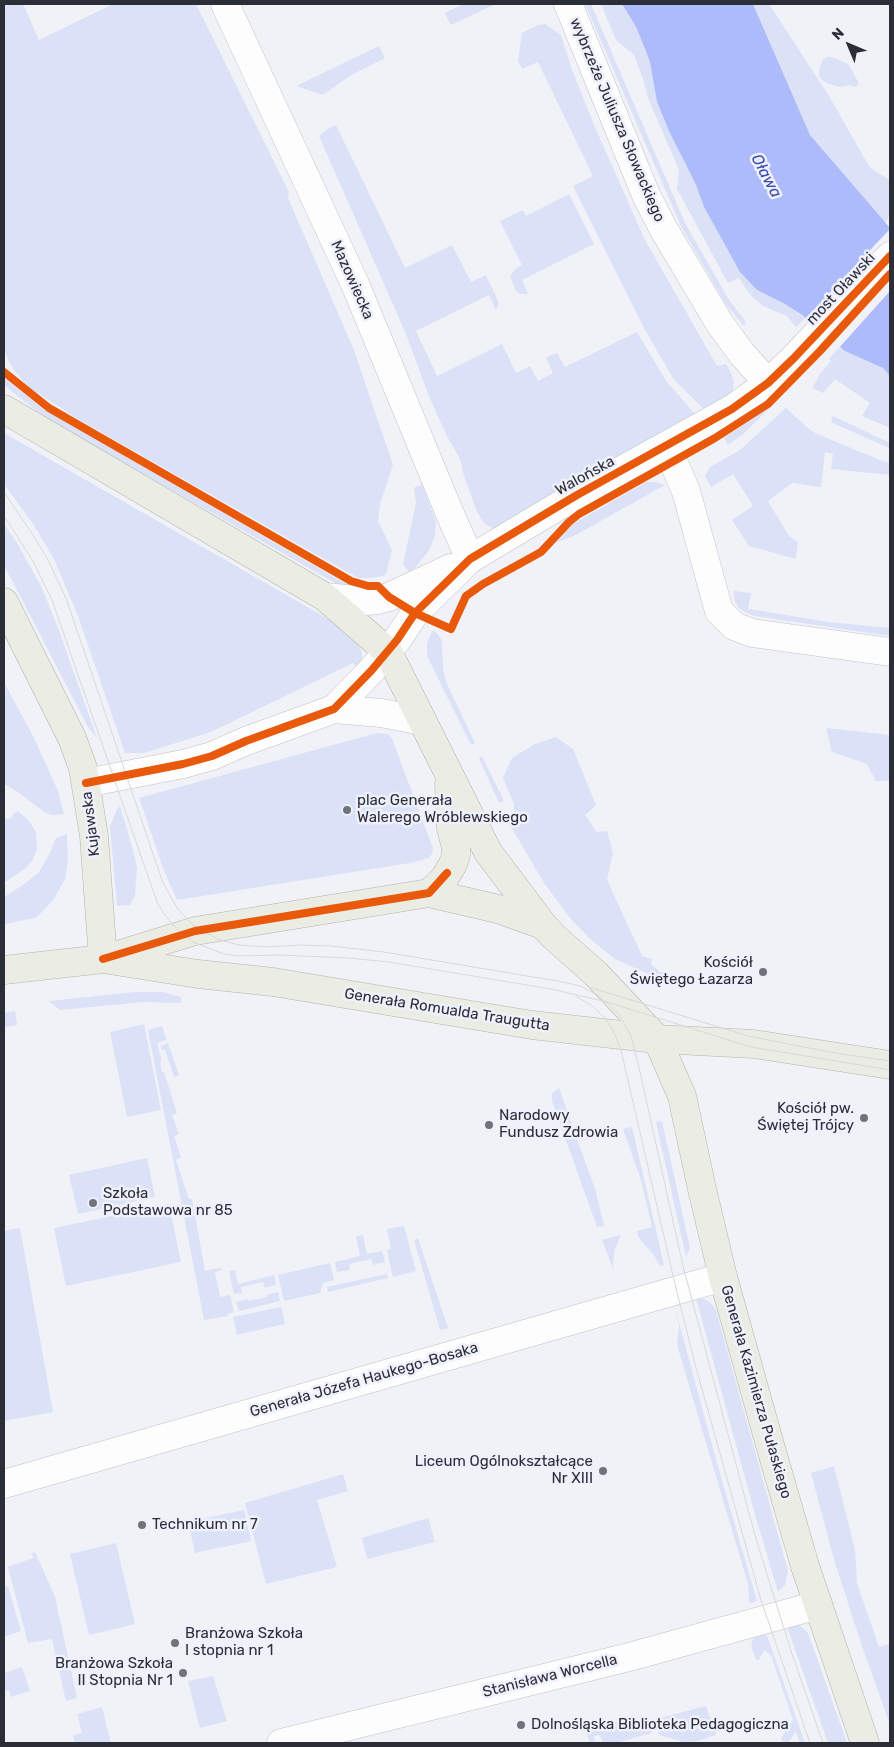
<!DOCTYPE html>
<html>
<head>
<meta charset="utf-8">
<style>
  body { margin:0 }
  #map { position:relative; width:894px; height:1747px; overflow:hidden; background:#f1f2f8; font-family:Rubik,sans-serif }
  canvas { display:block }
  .frame { position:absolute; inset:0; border:5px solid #2b2e37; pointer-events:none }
  .north { position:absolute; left:824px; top:20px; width:50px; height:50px; -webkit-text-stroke:4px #eef1fb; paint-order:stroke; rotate:315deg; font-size:14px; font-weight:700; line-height:20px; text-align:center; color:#2b2e37 }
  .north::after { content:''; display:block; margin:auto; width:18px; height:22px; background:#2b2e37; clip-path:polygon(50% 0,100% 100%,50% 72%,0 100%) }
</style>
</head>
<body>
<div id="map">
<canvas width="894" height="1747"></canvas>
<div class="frame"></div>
<div class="north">N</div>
</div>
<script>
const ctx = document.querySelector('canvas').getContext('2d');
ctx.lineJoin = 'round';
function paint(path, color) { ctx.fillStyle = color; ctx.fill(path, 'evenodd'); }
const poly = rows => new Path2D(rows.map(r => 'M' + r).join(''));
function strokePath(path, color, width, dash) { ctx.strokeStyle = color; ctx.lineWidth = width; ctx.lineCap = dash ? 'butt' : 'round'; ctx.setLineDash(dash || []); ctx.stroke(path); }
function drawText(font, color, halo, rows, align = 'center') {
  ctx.font = font + ' Rubik,sans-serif'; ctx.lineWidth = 5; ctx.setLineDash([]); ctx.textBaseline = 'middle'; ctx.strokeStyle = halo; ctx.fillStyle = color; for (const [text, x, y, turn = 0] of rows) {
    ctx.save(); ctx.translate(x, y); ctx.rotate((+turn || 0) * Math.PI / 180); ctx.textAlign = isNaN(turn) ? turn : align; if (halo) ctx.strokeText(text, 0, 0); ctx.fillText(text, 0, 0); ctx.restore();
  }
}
paint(poly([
  [4,4,23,4,39,40,113,4,196,4,289,192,288,198,354,350,393,465,380,504,378,521,392,550,386,574,384,576,368,578,359,578,349,573,78,419,32,389,24,382,15,371,8,360,4,348],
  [463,4,496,4,453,24,450,24,445,13],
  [585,4,591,4,685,223,729,300,746,322,744,326,725,303,681,226],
  [601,4,622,4,636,27,650,62,657,102,684,162,696,185,704,207,740,271,757,290,785,304,805,318,796,327,787,316,763,306,757,301,748,292,739,278,728,283,677,189,679,170,648,98,643,78,634,55,616,40],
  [753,4,769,4,829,96,870,168,890,180,890,214,885,224,810,135],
  [545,24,561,35,572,70,594,125,645,240,717,366,726,364,732,375,734,381,733,390,729,396,705,410,674,380,644,328,573,186,593,176,538,62,522,69,518,61,522,33,538,25],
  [379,46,385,58,351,75,323,95,296,86],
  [827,57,832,57,848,64,859,83,858,85,856,87,850,85,841,87,828,84,822,80,819,75,819,69,823,60],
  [336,125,405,268,452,245,471,282,486,275,499,303,496,310,489,295,416,331,437,376,502,344,516,373,530,366,538,381,553,373,546,358,551,355,557,353,565,367,637,332,666,381,696,415,494,529,484,523,477,512,464,476,460,459,447,436,430,399,406,334,319,136,326,130],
  [569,194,594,244,522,280,528,294,520,294,516,291,510,277,515,269,522,265,500,221,523,210,526,216],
  [839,347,883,368,890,376,890,428,862,416,870,403,835,379,823,393,812,388,820,374,831,361,829,359],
  [4,378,43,409,339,580,353,586,353,591,337,584,68,431,35,410,4,385],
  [773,405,742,435,728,445,724,438],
  [786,408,809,429,815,433,880,460,890,463,890,475,831,469,833,454,825,452,821,487,792,483,768,501,789,536,798,542,796,559,749,546,732,520,753,506,733,474,711,487,705,476,710,467,740,450],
  [833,416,890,443,889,448,831,422],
  [4,433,330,620,359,646,362,653,362,660,358,669,353,663,211,732,144,753,125,753,78,616,53,557,33,524,4,484],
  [646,482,655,482,665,485,574,536,557,542,573,524],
  [422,485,436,521,435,536,428,552,409,575,409,572,403,564,416,503,414,489,415,487],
  [4,524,17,543,42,588,58,628,97,738,88,727,4,565],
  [734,591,751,593,748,609,829,622,890,628,890,636,754,616,745,612,738,607,734,599],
  [432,631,434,631,438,634,442,641,443,670,447,684,475,743,471,745,427,656,427,643],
  [4,682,34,738,58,791,64,814,52,815,44,812,18,792,4,784],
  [826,728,890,735,890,781,876,781,867,764,832,752],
  [377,733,388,734,392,739,433,848,432,854,429,858,410,863,177,900,164,871,139,798],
  [556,737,573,749,596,805,585,815,597,832,607,831,613,853,607,880,642,956,652,959,651,964,660,972,671,975,672,985,615,959,589,938,570,918,544,883,510,825,514,818,514,804,503,778,512,758,535,744],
  [482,756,504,801,499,803,479,758],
  [120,806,134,853,137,868,136,881,135,895,130,905,117,906,110,826,117,809],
  [18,811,29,821,36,832,37,849,32,861,26,868,4,883,4,816,7,820,13,816,13,814],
  [67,834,68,860,65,879,54,899,43,911,35,918,4,924,4,897,23,885,39,872,50,853,56,838],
  [136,992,163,992,181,997,181,1003,144,1002,60,1010,49,1001],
  [15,1011,17,1025,4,1027,4,1013],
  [144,1024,161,1110,127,1117,110,1032],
  [162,1026,167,1040,157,1043,162,1061,160,1062,162,1072,164,1072,177,1113,172,1115,179,1134,174,1136,181,1157,176,1160,189,1199,192,1199,205,1271,220,1268,223,1270,215,1272,220,1297,230,1295,234,1312,228,1314,228,1316,204,1320,148,1030],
  [168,1043,179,1075,174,1077,165,1050,162,1050,160,1046],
  [559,1088,596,1192,604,1226,597,1227,552,1101,552,1093],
  [662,1121,690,1248,686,1257,656,1122],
  [632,1127,664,1265,660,1266,654,1255,638,1237,637,1231,652,1227,641,1180,623,1129],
  [147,1158,155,1197,78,1214,69,1175],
  [169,1204,181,1262,66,1286,54,1228],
  [404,1226,416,1271,393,1277,387,1250,391,1249,387,1229],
  [20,1228,53,1412,4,1421,4,1231],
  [363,1235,367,1254,382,1251,385,1262,373,1265,371,1259,349,1264,350,1270,337,1272,335,1262,360,1256,356,1236],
  [621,1235,614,1252,613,1269,602,1240],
  [418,1238,448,1328,440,1330,414,1240],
  [330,1263,334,1280,323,1283,320,1293,284,1301,278,1275],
  [235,1270,238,1284,274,1275,276,1285,265,1288,263,1282,241,1287,242,1293,234,1294,229,1271],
  [387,1274,388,1278,328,1292,327,1287],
  [278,1292,280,1301,239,1311,236,1302,247,1299,248,1301,267,1297,267,1295],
  [696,1298,704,1299,710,1302,716,1310,788,1571,785,1585,778,1592,756,1518],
  [674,1304,717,1463,757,1601,749,1603,748,1584,677,1345,679,1326],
  [281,1307,285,1324,237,1335,233,1317],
  [834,1466,855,1550,857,1583,879,1647,890,1644,890,1725,863,1649,835,1563,811,1473],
  [343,1474,348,1491,317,1500,337,1567,266,1584,245,1503],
  [244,1510,251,1541,195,1553,188,1522],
  [428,1518,435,1542,367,1559,362,1538],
  [116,1543,135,1624,89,1635,70,1554],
  [35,1552,55,1597,77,1698,66,1701,52,1639,28,1643,8,1567,33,1558,32,1553],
  [8,1586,21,1631,4,1637,4,1587],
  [786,1624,798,1624,808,1633,847,1743,828,1743],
  [765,1630,805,1743,800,1743,796,1731,788,1743,783,1743,781,1738,793,1720,771,1655,764,1650,759,1660,756,1660,751,1645,754,1637],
  [22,1667,30,1691,11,1697,9,1690,4,1691,4,1673],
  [213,1676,227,1721,200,1728,188,1681],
  [706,1706,713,1725,710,1726,712,1730,715,1730,716,1735,698,1741,684,1742,659,1735,656,1722,661,1721,660,1718],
  [102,1707,111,1743,75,1743,73,1735,82,1733,77,1714],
  [629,1718,632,1726,647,1722,652,1733,616,1743,603,1743,600,1735,594,1736,595,1743,590,1743,585,1730]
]), '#dbe1f6');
paint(poly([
  [622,4,753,4,810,135,890,228,890,376,883,368,845,351,802,315,785,304,757,290,740,272,704,207,696,185,670,133,657,102,650,62,645,49,636,27]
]), '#adbbfb');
paint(poly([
  [890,229,890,291,838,349,804,320]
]), '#f1f2f8');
const minor = poly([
  [225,4,355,284,450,514,470,559],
  [568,4,646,195,663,228,720,324,742,354,768,383],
  [664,448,675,466,686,491,719,611,734,626,752,633,890,652],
  [325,597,366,601,378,600,389,597,451,568],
  [334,709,381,713,422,721],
  [86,783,183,764,212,756,246,741,334,709,371,671,397,640,415,613,470,559,577,495,732,409,768,383,794,358,890,256],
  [4,1484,723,1277],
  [281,1743,629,1657,818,1605]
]);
const major = poly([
  [4,409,325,597,388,652,488,852,543,925,553,936,596,974,657,1039,682,1096,702,1189,723,1277,770,1445,805,1566,865,1743],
  [4,602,72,738,83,768,94,836,103,959],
  [429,893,444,879,453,864,456,855,456,848,451,828,449,784],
  [111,957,195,931,429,893,498,909,543,925],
  [4,970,103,959,198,974,273,982,532,1025,657,1039,754,1044,890,1065]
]);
strokePath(minor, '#c0c2c9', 29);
strokePath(major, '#b1b4a9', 29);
strokePath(minor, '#fdfdfe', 28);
strokePath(major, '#ebede4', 28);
strokePath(poly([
  [4,492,31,532,47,558,66,598,163,883,177,908,193,925,217,939,239,945,266,947,300,945,331,946,384,952,563,982,580,986,598,995,619,1014,631,1036,638,1063,683,1266,756,1539,791,1651,823,1743],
  [4,516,33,561,52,600,157,902,162,911,173,925,193,942,224,954,238,956,280,955,348,958,389,962,551,989,607,1002,751,1047,890,1070],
  [592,988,748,1036,835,1053,890,1061],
  [577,997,591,1005,604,1017,613,1030,621,1050,674,1280,695,1364,761,1600,810,1743]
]), '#d8d8da', 1);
strokePath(poly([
  [4,372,49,408,351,581,368,586,378,586,389,597,415,613,451,629,466,596,483,584,541,552,569,522,579,514,715,438,768,404,820,351,890,274],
  [86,783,183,764,212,756,246,741,334,709,371,671,397,640,415,613,470,559,577,495,732,409,768,383,794,358,890,256],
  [103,959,195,931,429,893,447,873]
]), '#e8590c', 8);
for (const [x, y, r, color] of [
  [347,810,5,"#70737b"],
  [763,972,5,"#70737b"],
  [864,1118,5,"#70737b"],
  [489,1125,5,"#70737b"],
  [93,1203,5,"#70737b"],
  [603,1471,5,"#70737b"],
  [142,1525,5,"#70737b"],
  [175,1643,5,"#70737b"],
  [183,1673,5,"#70737b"],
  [521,1725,5,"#70737b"]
]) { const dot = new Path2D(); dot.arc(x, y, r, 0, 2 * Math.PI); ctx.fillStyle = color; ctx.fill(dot); strokePath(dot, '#eef1fb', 2); }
drawText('15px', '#2b2e37', '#eef1fb', [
  ["wybrzeże Juliusza Słowackiego",617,120,67],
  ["Mazowiecka",352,280,66],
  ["most Oławski",841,289,-47],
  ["Walońska",585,476,-29],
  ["Kujawska",91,824,-97],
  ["Generała Romualda Traugutta",447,1010,9],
  ["Generała Józefa Haukego-Bosaka",364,1380,-16],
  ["Generała Kazimierza Pułaskiego",756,1392,74],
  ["Stanisława Worcella",550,1676,-14]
]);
drawText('15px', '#2b2e37', '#eef1fb', [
  ["plac Generała",357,801],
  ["Walerego Wróblewskiego",357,818],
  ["Kościół",753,963,"right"],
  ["Świętego Łazarza",753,980,"right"],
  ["Kościół pw.",854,1109,"right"],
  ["Świętej Trójcy",854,1126,"right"],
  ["Narodowy",499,1116],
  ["Fundusz Zdrowia",499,1133],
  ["Szkoła",103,1194],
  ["Podstawowa nr 85",103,1211],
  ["Liceum Ogólnokształcące",593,1462,"right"],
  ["Nr XIII",593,1479,"right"],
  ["Technikum nr 7",152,1525],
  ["Branżowa Szkoła",185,1634],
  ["I stopnia nr 1",185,1651],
  ["Branżowa Szkoła",173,1664,"right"],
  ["II Stopnia Nr 1",173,1681,"right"],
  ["Dolnośląska Biblioteka Pedagogiczna",531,1725]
], 'left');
drawText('italic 16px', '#3d4aae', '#eef1fb', [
  ["Oława",766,176,62]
]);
</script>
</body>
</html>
